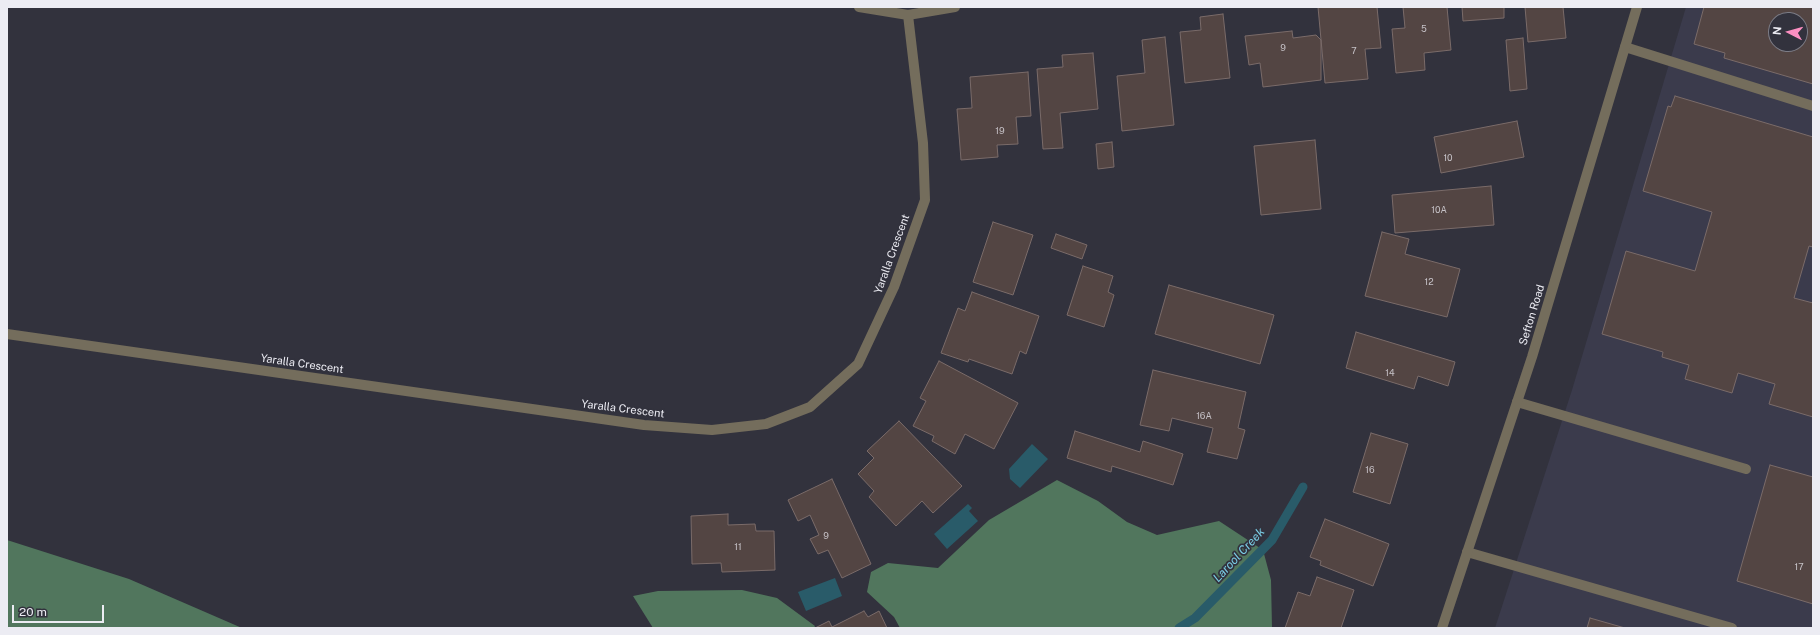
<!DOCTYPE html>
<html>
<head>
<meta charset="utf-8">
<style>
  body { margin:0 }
  #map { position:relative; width:1820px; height:635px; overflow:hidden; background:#32323d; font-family:"Public Sans",sans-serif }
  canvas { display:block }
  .frame { position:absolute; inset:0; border:8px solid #ececf3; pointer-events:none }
  .north { position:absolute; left:1768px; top:12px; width:40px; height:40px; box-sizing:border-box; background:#32323d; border:1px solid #7c7c86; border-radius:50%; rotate:276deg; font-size:11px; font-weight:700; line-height:16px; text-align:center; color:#ececf3 }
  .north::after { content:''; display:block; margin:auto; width:14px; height:18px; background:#fc8fc2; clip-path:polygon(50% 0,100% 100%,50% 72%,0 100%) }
  .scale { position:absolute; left:12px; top:605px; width:92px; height:18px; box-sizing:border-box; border:2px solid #ececf3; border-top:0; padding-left:5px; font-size:12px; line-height:14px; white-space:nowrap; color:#ececf3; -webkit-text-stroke:3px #32323d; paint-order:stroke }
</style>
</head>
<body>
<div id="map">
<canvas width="1820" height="635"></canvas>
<div class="frame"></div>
<div class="north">N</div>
<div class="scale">20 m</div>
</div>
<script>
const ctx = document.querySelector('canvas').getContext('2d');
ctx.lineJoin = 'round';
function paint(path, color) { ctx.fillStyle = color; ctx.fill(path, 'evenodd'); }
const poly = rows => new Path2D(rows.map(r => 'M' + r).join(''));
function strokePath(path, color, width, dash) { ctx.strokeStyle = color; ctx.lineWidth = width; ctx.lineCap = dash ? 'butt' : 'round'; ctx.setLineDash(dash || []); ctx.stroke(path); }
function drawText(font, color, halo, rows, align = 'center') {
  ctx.font = font + ' "Public Sans",sans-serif'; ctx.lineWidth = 3.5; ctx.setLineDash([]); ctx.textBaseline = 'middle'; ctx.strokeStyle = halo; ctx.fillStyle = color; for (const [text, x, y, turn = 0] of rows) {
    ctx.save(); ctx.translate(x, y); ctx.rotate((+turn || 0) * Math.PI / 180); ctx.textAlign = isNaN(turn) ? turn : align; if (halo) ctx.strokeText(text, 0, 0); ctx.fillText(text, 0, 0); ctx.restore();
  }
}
paint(poly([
  [1686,7,1813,7,1813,628,1495,628,1572,390],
  [1776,20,1800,20,1800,44,1776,44]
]), '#3b3b4c');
paint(poly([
  [1057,480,1098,501,1127,522,1157,535,1219,521,1263,550,1271,580,1272,628,900,628,894,617,867,592,871,572,888,563,938,568,989,520],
  [7,540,129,579,242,628,7,628],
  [742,590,777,598,815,626,814,628,653,628,633,596,658,591]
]), '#51765d');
paint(poly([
  [1032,444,1048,459,1020,488,1010,479,1009,469],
  [968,504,972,508,969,511,978,521,947,549,934,534],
  [835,578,842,596,806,611,798,592]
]), '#295b69');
strokePath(poly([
  [1179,628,1195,618,1272,540,1303,487]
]), '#295b69', 9);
const building = poly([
  [1318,7,1377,7,1381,48,1365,49,1368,79,1325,83,1318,7],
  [1403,7,1447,7,1451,50,1424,53,1425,70,1396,73,1392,29,1405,28,1403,7],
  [1462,7,1504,7,1504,18,1463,21,1462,7],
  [1525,7,1563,7,1566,38,1528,42,1525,7],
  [1704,7,1813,7,1813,84,1724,58,1725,53,1694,44,1704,7],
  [1776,20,1800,20,1800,44,1776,44,1776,20],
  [1223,14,1230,78,1185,83,1180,32,1201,30,1200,17,1223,14],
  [1292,31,1293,38,1316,35,1321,40,1321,80,1263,87,1260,63,1249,65,1245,36,1292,31],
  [1165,37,1174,125,1122,131,1117,76,1145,73,1142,40,1165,37],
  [1523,38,1527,89,1510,91,1506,40,1523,38],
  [1093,53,1098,109,1060,113,1063,148,1043,149,1037,69,1063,67,1062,55,1093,53],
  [1028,72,1031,116,1016,117,1018,144,997,145,998,157,961,160,957,109,972,108,970,77,1028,72],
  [1675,96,1813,137,1813,247,1809,246,1794,298,1813,303,1813,417,1769,404,1775,384,1738,373,1732,393,1685,379,1689,365,1662,357,1663,352,1602,334,1626,251,1695,271,1712,212,1643,191,1668,106,1671,107,1675,96],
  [1517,121,1524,157,1441,173,1434,137,1517,121],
  [1315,140,1321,209,1261,215,1254,146,1315,140],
  [1112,142,1114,167,1098,169,1096,144,1112,142],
  [1491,186,1494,225,1395,233,1392,195,1491,186],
  [993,222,1033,235,1013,295,973,282,993,222],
  [1382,232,1409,239,1405,254,1460,269,1447,317,1365,296,1382,232],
  [1056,234,1087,245,1082,259,1051,248,1056,234],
  [1083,266,1113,276,1108,292,1114,295,1104,327,1067,315,1083,266],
  [1169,285,1274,315,1260,364,1155,334,1169,285],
  [972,292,1039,316,1026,354,1020,351,1012,374,969,359,968,362,941,353,958,308,965,311,972,292],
  [1356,332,1455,362,1448,386,1418,376,1414,389,1346,368,1356,332],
  [939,361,1018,403,994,449,965,434,955,454,932,441,934,436,913,426,926,401,920,398,939,361],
  [1153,370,1246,392,1238,428,1245,430,1237,459,1207,452,1213,428,1172,418,1169,431,1140,425,1153,370],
  [899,421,962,486,933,513,922,501,896,526,869,497,874,491,858,474,874,458,867,451,899,421],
  [1075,431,1140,452,1143,441,1183,454,1173,485,1112,466,1111,472,1067,458,1075,431],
  [1371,433,1408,444,1390,504,1353,492,1371,433],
  [1770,465,1813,477,1813,604,1737,581,1770,465],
  [832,479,871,564,842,578,828,550,818,554,810,539,819,535,810,515,798,521,788,500,832,479],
  [728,514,728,525,755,524,756,531,774,531,775,570,722,572,721,563,692,564,691,516,728,514],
  [1325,519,1389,544,1373,586,1320,565,1321,561,1310,557,1325,519],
  [1317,577,1354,590,1341,628,1285,628,1298,592,1310,596,1317,577],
  [864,611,868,617,879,611,887,628,815,628,829,621,832,627,864,611],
  [1590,618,1625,628,1587,628,1590,618]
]);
paint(building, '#534543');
strokePath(building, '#7a6b69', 1);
strokePath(poly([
  [1625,47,1813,106],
  [1517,402,1746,469],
  [1467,552,1732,628]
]), '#746d5c', 10);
strokePath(poly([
  [859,7,908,15,955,7],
  [7,334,644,425,712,430,766,424,810,407,858,364,894,287,925,200,923,143,908,15]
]), '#746d5c', 10);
strokePath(poly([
  [1442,628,1532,357,1637,7]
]), '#746d5c', 10);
drawText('9px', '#c6c2c7', null, [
  ["5",1424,29],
  ["9",1283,48],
  ["7",1354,51],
  ["19",1000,131],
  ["10",1448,158],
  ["10A",1439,210],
  ["12",1429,282],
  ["14",1390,373],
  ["16A",1204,416],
  ["16",1370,470],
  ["9",826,536],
  ["11",738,547],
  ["17",1799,567]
]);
drawText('11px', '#ececf3', '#32323d', [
  ["Yaralla Crescent",892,254,-70],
  ["Sefton Road",1532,315,-73],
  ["Yaralla Crescent",302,364,8],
  ["Yaralla Crescent",623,409,7]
]);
drawText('italic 12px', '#7bcee6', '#32323d', [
  ["Larool Creek",1239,555,-47]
]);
</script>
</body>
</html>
